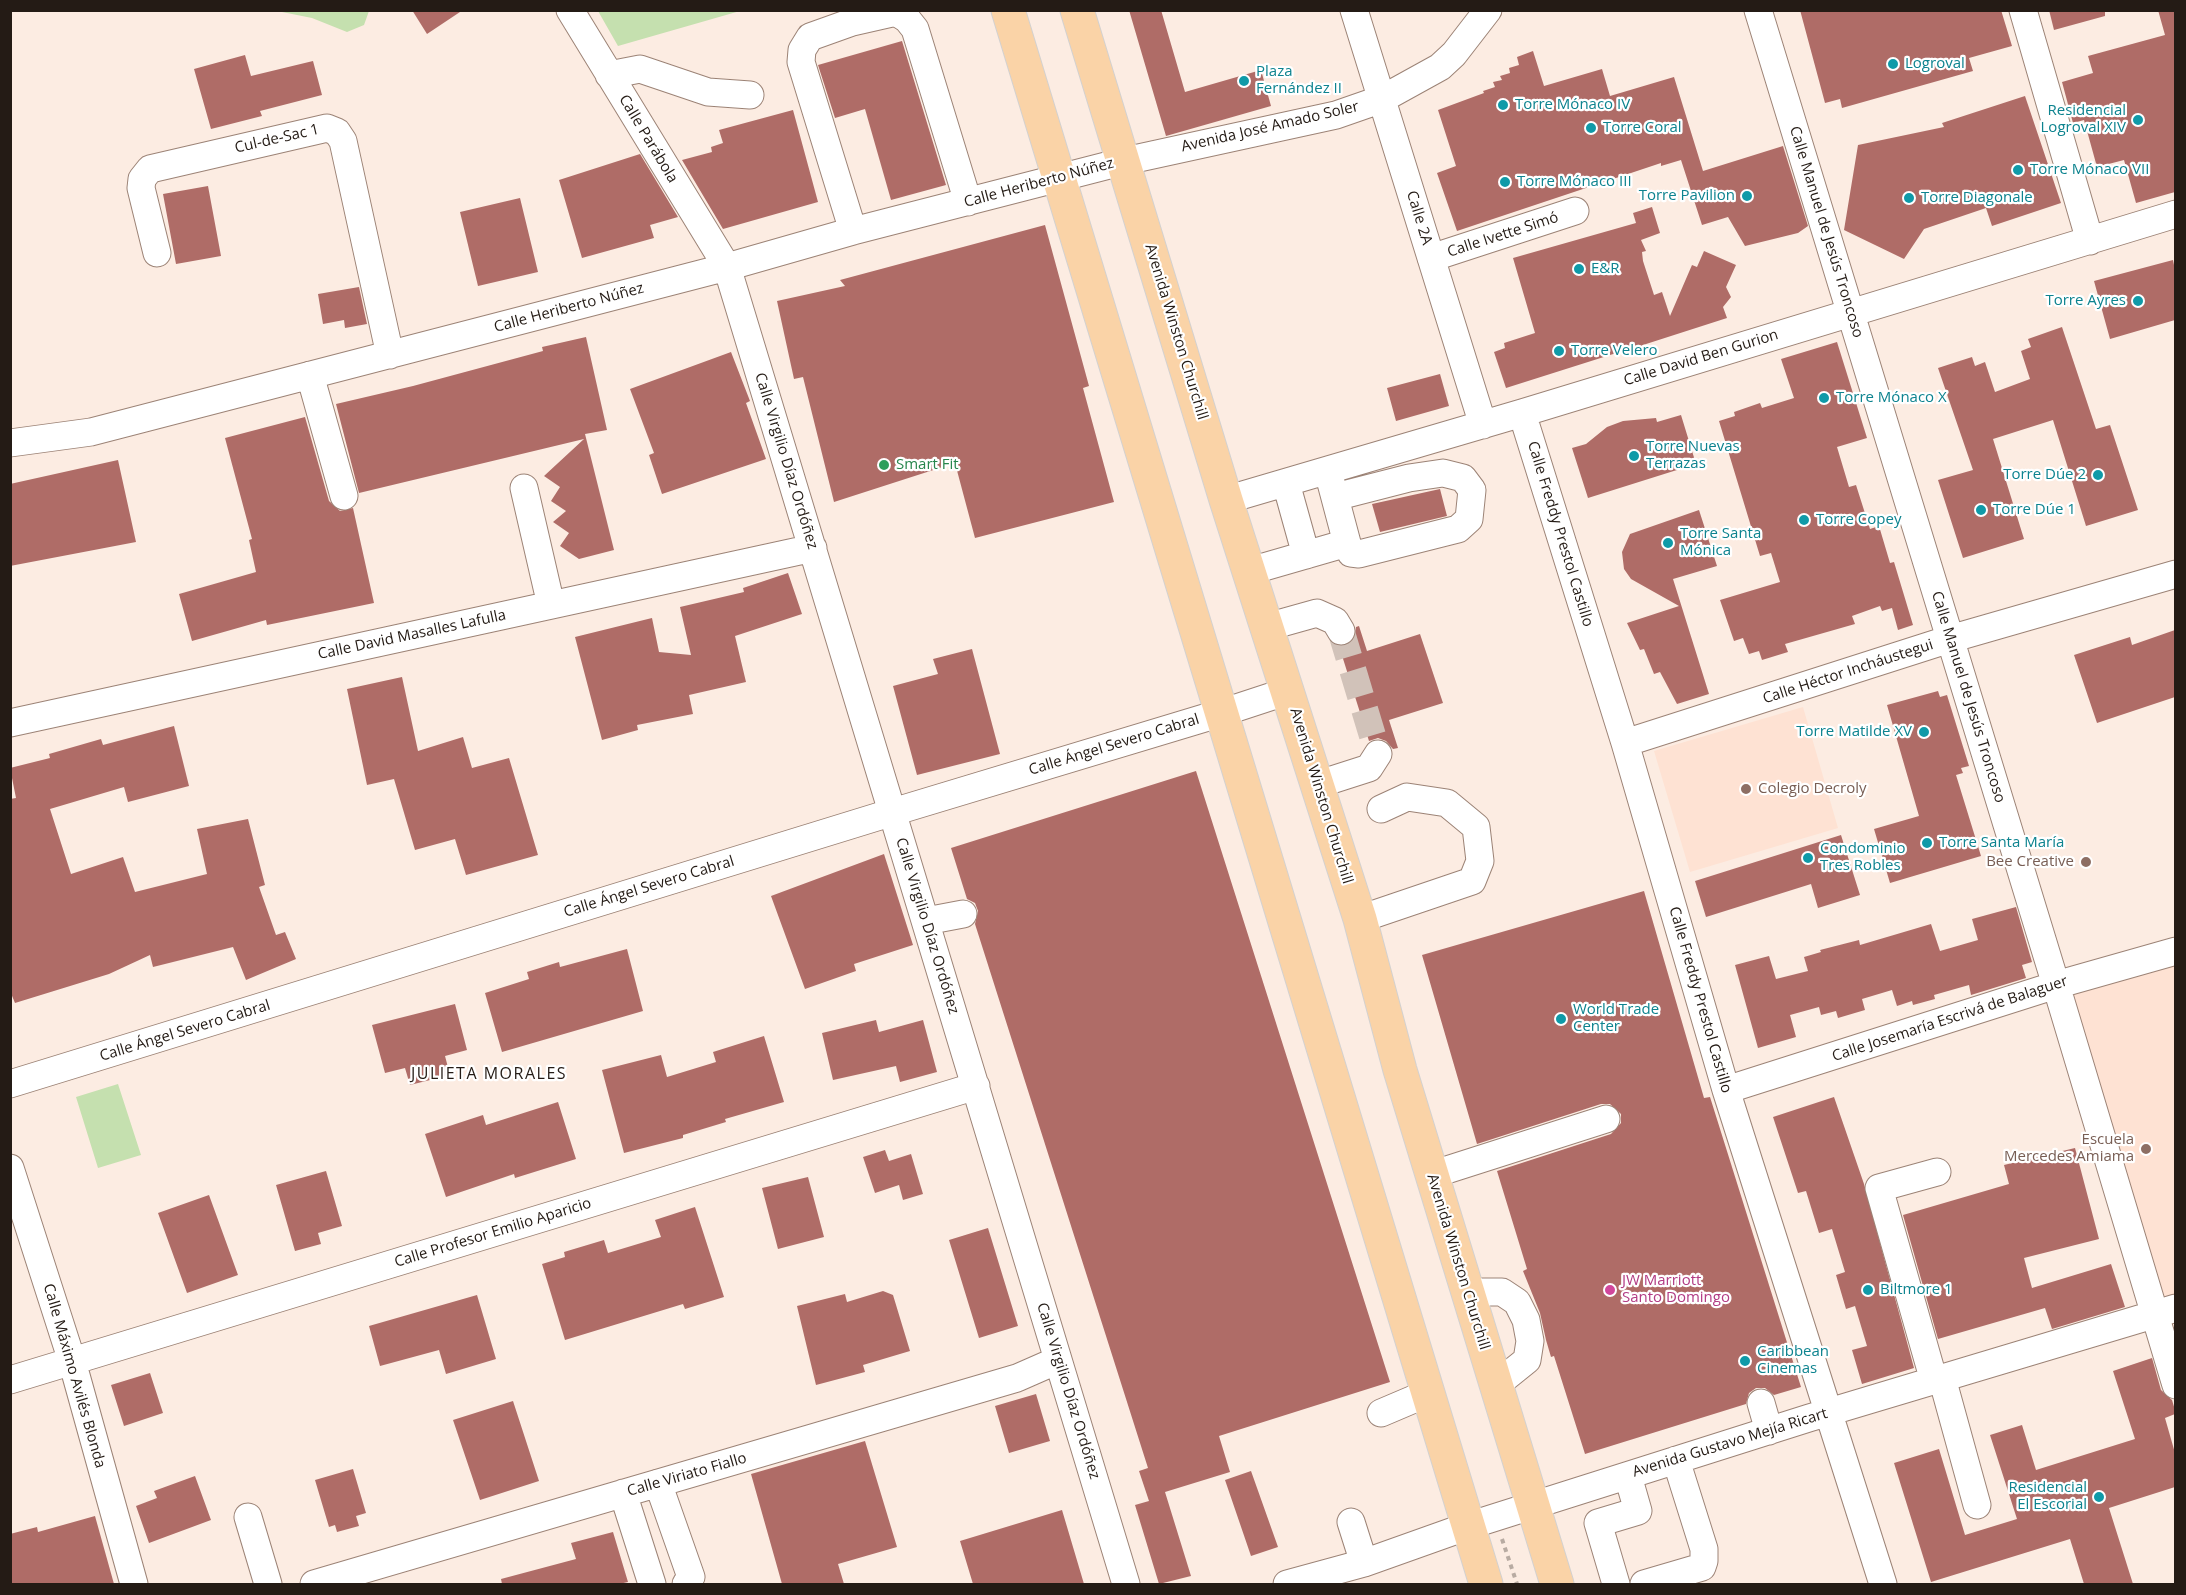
<!DOCTYPE html>
<html>
<head>
<meta charset="utf-8">
<style>
  body { margin:0 }
  #map { position:relative; width:2186px; height:1595px; overflow:hidden; background:#fcece2; font-family:"Open Sans",sans-serif }
  canvas { display:block }
  .frame { position:absolute; inset:0; border:12px solid #241b15; pointer-events:none }
</style>
</head>
<body>
<div id="map">
<canvas width="2186" height="1595"></canvas>
<div class="frame"></div>
</div>
<script>
const ctx = document.querySelector('canvas').getContext('2d');
ctx.lineJoin = 'round';
function paint(path, color) { ctx.fillStyle = color; ctx.fill(path, 'evenodd'); }
const poly = rows => new Path2D(rows.map(r => 'M' + r).join(''));
function strokePath(path, color, width, dash) { ctx.strokeStyle = color; ctx.lineWidth = width; ctx.lineCap = dash ? 'butt' : 'round'; ctx.setLineDash(dash || []); ctx.stroke(path); }
function drawText(font, color, halo, rows, align = 'center') {
  ctx.font = font + ' "Open Sans",sans-serif'; ctx.lineWidth = 4.5; ctx.setLineDash([]); ctx.textBaseline = 'middle'; ctx.strokeStyle = halo; ctx.fillStyle = color; for (const [text, x, y, turn = 0] of rows) {
    ctx.save(); ctx.translate(x, y); ctx.rotate((+turn || 0) * Math.PI / 180); ctx.textAlign = isNaN(turn) ? turn : align; if (halo) ctx.strokeText(text, 0, 0); ctx.fillText(text, 0, 0); ctx.restore();
  }
}
paint(poly([
  [1803,707,1838,828,1690,872,1654,751],
  [2175,963,2175,1305,2163,1308,2071,994]
]), '#fee2d3');
paint(poly([
  [277,11,369,11,364,25,347,32,312,18],
  [598,11,740,11,618,46],
  [118,1084,141,1155,98,1168,76,1097]
]), '#c5e0af');
paint(poly([
  [412,10,463,10,427,34],
  [1129,10,1161,10,1185,92,1261,70,1271,106,1166,136],
  [1800,10,2001,10,2012,46,1969,58,1973,71,1842,108,1840,99,1825,103],
  [2049,10,2105,10,2105,16,2054,30],
  [2158,10,2175,10,2175,192,2136,203,2124,160,2097,167,2084,120,2073,123,2062,82,2093,73,2088,56,2165,35],
  [902,41,946,185,891,200,865,109,835,118,818,65],
  [1533,51,1544,86,1602,69,1610,96,1674,77,1703,171,1783,146,1808,226,1798,233,1745,246,1728,217,1702,225,1681,160,1661,166,1661,163,1457,231,1437,173,1456,166,1438,110,1484,93,1483,91,1495,87,1493,82,1502,80,1500,76,1510,73,1509,68,1519,65,1517,57],
  [245,55,251,76,313,61,322,95,260,111,262,116,211,129,194,69],
  [2025,96,2061,203,1992,226,1986,208,1924,229,1904,259,1844,230,1858,145,1944,127,1942,123],
  [793,110,818,202,723,229,682,160,712,152,711,147,723,143,719,130],
  [640,154,678,217,650,225,654,238,582,258,559,180],
  [208,186,221,256,176,264,163,194],
  [520,198,538,272,478,286,460,212],
  [1652,207,1660,233,1641,240,1646,251,1642,252,1643,261,1654,295,1662,292,1670,316,1692,265,1697,267,1704,251,1736,265,1726,287,1731,297,1723,307,1727,318,1643,345,1644,349,1630,353,1629,349,1506,388,1494,352,1505,348,1504,343,1535,333,1513,258,1636,223,1633,213],
  [1045,225,1089,386,1083,388,1114,502,975,538,955,463,834,502,803,377,794,379,777,301,845,286,840,280],
  [2173,260,2175,270,2175,320,2110,339,2094,281],
  [359,287,367,324,345,328,344,320,323,324,318,294],
  [2062,327,2096,429,2110,425,2138,510,2086,526,2053,420,1993,439,2024,539,1963,558,1938,480,1973,470,1938,368,1972,357,1975,366,1985,362,1995,392,2030,379,2021,351,2031,347,2028,339],
  [586,337,607,430,585,434,614,550,579,559,560,546,569,533,553,522,566,511,551,501,560,487,544,476,584,439,359,493,336,404,413,386,543,351,542,347],
  [1837,342,1867,438,1837,447,1849,487,1856,485,1870,529,1879,526,1890,563,1894,562,1913,625,1898,630,1892,608,1882,611,1880,606,1852,616,1855,624,1785,644,1788,652,1762,660,1759,651,1749,654,1743,638,1734,641,1720,600,1780,582,1771,553,1760,556,1719,421,1735,416,1734,412,1760,403,1762,408,1794,398,1781,359],
  [731,352,750,401,746,403,766,459,662,494,649,455,654,453,630,389],
  [1440,374,1449,406,1396,421,1387,388],
  [1681,415,1696,464,1588,498,1572,448,1586,444,1607,427,1623,421,1656,418,1657,422],
  [305,417,329,501,340,511,353,508,374,603,267,625,266,620,192,641,179,594,256,572,249,540,252,539,225,438],
  [118,460,136,542,10,566,10,484],
  [1440,489,1447,516,1380,532,1372,504],
  [1699,510,1717,566,1673,579,1709,694,1677,704,1660,672,1654,674,1644,649,1640,650,1627,623,1679,606,1631,579,1624,569,1622,552,1630,534],
  [788,573,802,614,735,636,746,682,689,695,693,714,637,725,638,730,602,740,575,637,652,618,659,652,691,655,680,607,744,592,743,588],
  [1359,626,1367,651,1420,634,1443,703,1389,720,1398,748,1393,749,1386,741,1378,738,1369,741,1339,646,1349,645,1354,639,1356,627],
  [2175,630,2175,697,2097,723,2074,655,2130,637,2132,645],
  [972,649,1000,754,917,775,893,686,938,674,933,659],
  [402,677,418,751,463,737,472,768,509,758,538,855,466,875,455,839,415,850,394,779,367,785,347,689],
  [1938,691,1940,697,1947,695,1969,766,1961,768,1963,773,1956,775,1981,856,1890,883,1874,829,1919,816,1887,705],
  [174,726,189,786,128,802,124,787,50,809,71,874,123,857,135,892,207,874,197,829,248,819,265,885,259,887,276,935,285,932,296,959,246,980,233,947,153,967,150,955,109,974,15,1003,10,991,10,799,16,798,10,768,50,758,49,754,101,739,103,745],
  [1196,771,1390,1382,1219,1436,1230,1472,1165,1492,1191,1576,1159,1584,1135,1505,1149,1501,1139,1471,1148,1468,975,924,978,911,975,903,967,899,951,848],
  [1841,835,1860,895,1818,908,1811,884,1706,917,1695,881],
  [884,854,913,945,854,964,856,971,805,989,771,896],
  [1644,891,1704,1098,1710,1097,1801,1387,1774,1395,1765,1388,1756,1388,1749,1393,1746,1404,1585,1454,1554,1356,1551,1357,1546,1340,1540,1313,1523,1271,1527,1269,1497,1171,1611,1134,1621,1123,1621,1114,1610,1104,1601,1104,1477,1144,1422,955],
  [2016,907,2032,962,2022,965,2026,978,1971,995,1969,985,1934,995,1935,999,1913,1005,1912,1001,1897,1006,1892,990,1862,999,1865,1010,1838,1018,1836,1011,1821,1015,1819,1007,1790,1015,1796,1037,1758,1048,1735,965,1769,956,1776,979,1808,971,1804,957,1821,952,1820,950,1859,940,1860,945,1931,924,1940,951,1978,940,1972,919],
  [627,949,643,1011,502,1052,485,993,529,979,527,972,559,962,560,967],
  [455,1004,467,1050,445,1056,450,1075,410,1085,405,1068,385,1073,372,1025],
  [876,1020,879,1032,923,1020,937,1072,900,1082,896,1066,833,1080,822,1033],
  [764,1036,784,1102,725,1119,726,1122,683,1135,683,1138,624,1153,602,1070,661,1055,667,1077,716,1062,713,1052],
  [1834,1097,1864,1184,1914,1368,1862,1384,1852,1350,1867,1346,1855,1306,1846,1309,1836,1275,1845,1272,1832,1229,1819,1233,1806,1191,1798,1193,1773,1117],
  [558,1102,576,1159,515,1178,514,1174,446,1197,425,1134,483,1115,486,1125],
  [2075,1148,2099,1239,2024,1258,2032,1288,2111,1264,2125,1307,2052,1329,2045,1308,1938,1339,1903,1215,2009,1184,2004,1165],
  [885,1150,889,1161,911,1154,923,1194,903,1200,899,1185,875,1193,863,1157],
  [326,1171,342,1226,318,1233,321,1244,295,1251,276,1185],
  [808,1177,824,1237,778,1249,762,1188],
  [209,1195,238,1275,187,1293,158,1213],
  [695,1207,724,1297,685,1309,683,1304,565,1340,542,1264,565,1257,564,1252,604,1240,608,1253,661,1237,655,1220],
  [988,1228,1018,1326,979,1338,949,1240],
  [883,1291,893,1295,910,1351,863,1365,865,1372,816,1385,797,1306,845,1294,847,1302],
  [477,1295,496,1359,446,1374,439,1350,380,1366,369,1326],
  [2152,1358,2161,1390,2172,1400,2175,1410,2175,1414,2165,1418,2175,1453,2175,1487,2109,1508,2133,1584,2084,1584,2070,1539,1931,1582,1894,1463,1939,1449,1965,1535,2017,1519,1990,1435,2022,1425,2036,1470,2135,1439,2113,1371],
  [150,1373,163,1413,124,1426,111,1385],
  [1036,1394,1050,1441,1009,1453,995,1406],
  [513,1401,539,1481,480,1500,453,1420],
  [865,1441,897,1547,838,1564,844,1584,782,1584,751,1474],
  [353,1469,366,1513,356,1516,359,1526,337,1532,335,1525,329,1527,315,1480],
  [1251,1471,1278,1547,1251,1556,1225,1480],
  [195,1476,211,1520,149,1543,136,1506,157,1498,154,1491],
  [1062,1510,1084,1584,973,1584,960,1541],
  [95,1516,114,1584,10,1584,10,1534,37,1527,38,1532],
  [613,1532,628,1582,619,1584,502,1584,501,1579,576,1559,571,1543]
]), '#af6c67');
strokePath(poly([
  [1341,631,1378,754]
]), '#d1c2b9', 27, [27, 14]);
const minor = poly([
  [570,10,727,267,1126,1584],
  [1354,10,1483,425],
  [1758,10,2056,985,2176,1385],
  [2023,10,2090,241],
  [609,75,640,69,708,92,750,95],
  [853,231,801,62,802,50,810,37,852,22,896,12,907,19,915,29,968,202],
  [157,253,141,188,142,179,150,169,327,128,337,132,343,141,390,355],
  [1431,258,1575,211],
  [310,375,344,496],
  [1522,413,1625,743,1726,1090,1883,1584],
  [10,443,91,432,727,267,853,231,1125,161,1336,115,1382,99,1440,67,1454,54,1488,10],
  [1286,483,1306,555],
  [524,488,551,605],
  [1335,497,1409,478,1443,473,1463,478,1472,490,1469,519,1458,529,1359,554,1351,553,1347,543],
  [1226,500,1522,413,2176,214],
  [1250,571,1347,543,1330,479],
  [1267,627,1317,613,1335,621,1341,631],
  [10,723,813,548],
  [1625,743,1950,639,2176,574],
  [1316,785,1369,768,1378,754],
  [1360,919,1472,881,1480,861,1476,827,1447,803,1407,797,1381,809],
  [926,921,963,914],
  [10,1084,893,812,1221,713,1288,691],
  [1726,1090,2056,985,2176,951],
  [10,1168,72,1361,134,1584],
  [1431,1175,1606,1119],
  [1467,1292,1502,1292,1517,1302,1526,1320,1530,1341,1527,1360,1496,1385],
  [1942,1378,1977,1505],
  [10,1380,976,1086],
  [1934,1381,1879,1188,1937,1172],
  [1761,1403,1769,1431],
  [1381,1413,1428,1393],
  [658,1483,691,1577,686,1584],
  [623,1493,652,1584],
  [248,1517,268,1584],
  [1351,1522,1364,1563],
  [314,1584,1017,1378,1058,1360],
  [1287,1584,1364,1563,1468,1526,1809,1418,2176,1308],
  [1616,1584,1598,1523,1638,1511,1628,1476],
  [1644,1584,1702,1567,1704,1561,1704,1549,1676,1460]
]);
const major = poly([
  [1008,10,1486,1584],
  [1077,10,1226,500,1360,919,1400,1070,1557,1584]
]);
strokePath(minor, '#9c8376', 29);
strokePath(major, '#d3d1d0', 35);
strokePath(poly([
  [1502,1539,1517,1584]
]), '#b8aba2', 4, [4.5, 4.5]);
strokePath(minor, '#fff', 27);
strokePath(major, '#fad3a7', 33);
for (const [x, y, r, color] of [
  [1893,64,6,"#0f9aa8"],
  [1244,81,6,"#0f9aa8"],
  [1503,105,6,"#0f9aa8"],
  [2138,120,6,"#0f9aa8"],
  [1591,128,6,"#0f9aa8"],
  [2018,170,6,"#0f9aa8"],
  [1505,182,6,"#0f9aa8"],
  [1747,196,6,"#0f9aa8"],
  [1909,198,6,"#0f9aa8"],
  [1579,269,6,"#0f9aa8"],
  [2138,301,6,"#0f9aa8"],
  [1559,351,6,"#0f9aa8"],
  [1824,398,6,"#0f9aa8"],
  [1634,456,6,"#0f9aa8"],
  [884,465,6,"#2e9e5b"],
  [2098,475,6,"#0f9aa8"],
  [1981,510,6,"#0f9aa8"],
  [1804,520,6,"#0f9aa8"],
  [1668,543,6,"#0f9aa8"],
  [1924,732,6,"#0f9aa8"],
  [1746,789,6,"#8d6e63"],
  [1927,843,6,"#0f9aa8"],
  [1808,858,6,"#0f9aa8"],
  [2086,862,6,"#8d6e63"],
  [1561,1019,6,"#0f9aa8"],
  [2146,1149,6,"#8d6e63"],
  [1610,1290,6,"#d1479c"],
  [1868,1290,6,"#0f9aa8"],
  [1745,1361,6,"#0f9aa8"],
  [2099,1497,6,"#0f9aa8"]
]) { const dot = new Path2D(); dot.arc(x, y, r, 0, 2 * Math.PI); ctx.fillStyle = color; ctx.fill(dot); strokePath(dot, '#fff', 2); }
drawText('15px', '#0d838f', '#fff', [
  ["Logroval",1905,64],
  ["Plaza",1256,72],
  ["Fernández II",1256,89],
  ["Torre Mónaco IV",1515,105],
  ["Residencial",2126,111,"right"],
  ["Logroval XIV",2126,128,"right"],
  ["Torre Coral",1603,128],
  ["Torre Mónaco VII",2030,170],
  ["Torre Mónaco III",1517,182],
  ["Torre Pavilion",1735,196,"right"],
  ["Torre Diagonale",1921,198],
  ["E&R",1591,269],
  ["Torre Ayres",2126,301,"right"],
  ["Torre Velero",1571,351],
  ["Torre Mónaco X",1836,398],
  ["Torre Nuevas",1646,447],
  ["Terrazas",1646,464],
  ["Torre Dúe 2",2086,475,"right"],
  ["Torre Dúe 1",1993,510],
  ["Torre Copey",1816,520],
  ["Torre Santa",1680,534],
  ["Mónica",1680,551],
  ["Torre Matilde XV",1912,732,"right"],
  ["Torre Santa María",1939,843],
  ["Condominio",1820,849],
  ["Tres Robles",1820,866],
  ["World Trade",1573,1010],
  ["Center",1573,1027],
  ["Biltmore 1",1880,1290],
  ["Caribbean",1757,1352],
  ["Cinemas",1757,1369],
  ["Residencial",2087,1488,"right"],
  ["El Escorial",2087,1505,"right"]
], 'left');
drawText('15px', '#241b15', '#fff', [
  ["Avenida José Amado Soler",1270,127,-13],
  ["Cul-de-Sac 1",277,139,-13],
  ["Calle Parábola",648,139,59],
  ["Calle Heriberto Núñez",1039,183,-15],
  ["Calle 2A",1419,218,73],
  ["Calle Manuel de Jesús Troncoso",1826,232,73],
  ["Calle Ivette Simó",1503,235,-18],
  ["Calle Heriberto Núñez",569,308,-15],
  ["Avenida Winston Churchill",1176,332,73],
  ["Calle David Ben Gurion",1701,358,-17],
  ["Calle Virgilio Díaz Ordóñez",786,461,73],
  ["Calle Freddy Prestol Castillo",1560,534,73],
  ["Calle David Masalles Lafulla",412,635,-12],
  ["Calle Héctor Incháustegui",1848,672,-18],
  ["Calle Manuel de Jesús Troncoso",1968,697,73],
  ["Calle Ángel Severo Cabral",1114,745,-17],
  ["Avenida Winston Churchill",1321,796,73],
  ["Calle Ángel Severo Cabral",649,887,-17],
  ["Calle Virgilio Díaz Ordóñez",927,926,73],
  ["Calle Freddy Prestol Castillo",1700,1000,74],
  ["Calle Josemaría Escrivá de Balaguer",1950,1019,-18],
  ["Calle Ángel Severo Cabral",185,1031,-17],
  ["Calle Profesor Emilio Aparicio",493,1233,-17],
  ["Avenida Winston Churchill",1458,1262,73],
  ["Calle Máximo Avilés Blonda",74,1376,74],
  ["Calle Virgilio Díaz Ordóñez",1068,1391,73],
  ["Avenida Gustavo Mejía Ricart",1730,1443,-17],
  ["Calle Viriato Fiallo",687,1475,-16]
]);
drawText('15px', '#27864d', '#fff', [
  ["Smart Fit",896,465]
], 'left');
drawText('15px', '#785e54', '#fff', [
  ["Colegio Decroly",1758,789,"left"],
  ["Bee Creative",2074,862],
  ["Escuela",2134,1140],
  ["Mercedes Amiama",2134,1157]
], 'right');
drawText('15px', '#b23c85', '#fff', [
  ["JW Marriott",1622,1281],
  ["Santo Domingo",1622,1298]
], 'left');
ctx.letterSpacing = '1.5px';
drawText('16px', '#241b15', '#fff', [
  ["JULIETA MORALES",489,1074]
]);
ctx.letterSpacing = '0px';
</script>
</body>
</html>
